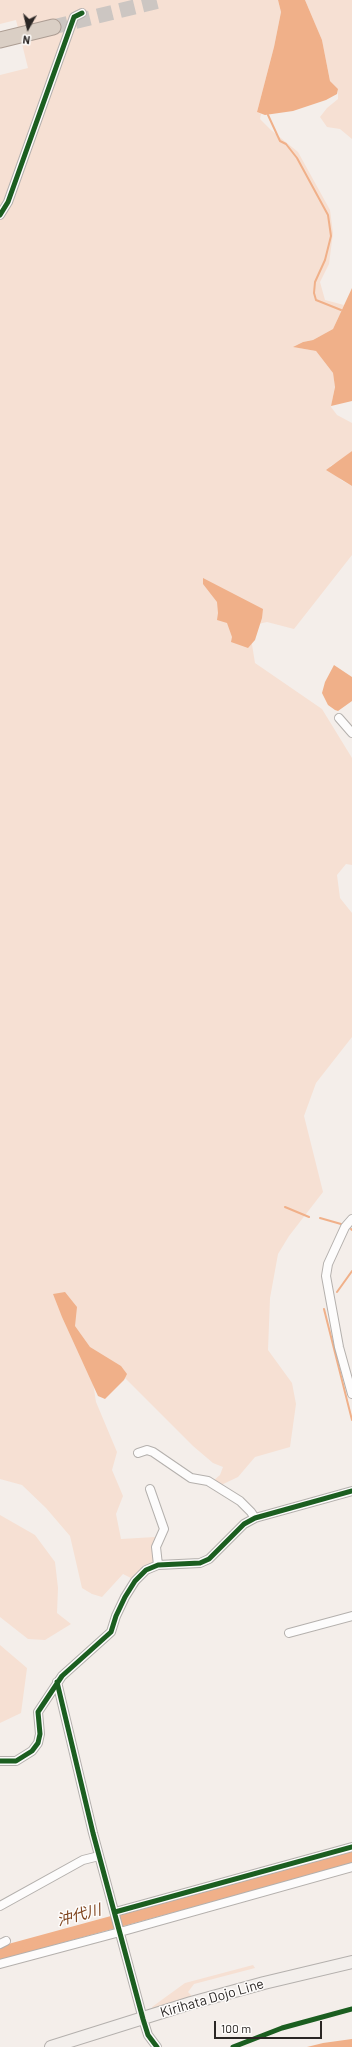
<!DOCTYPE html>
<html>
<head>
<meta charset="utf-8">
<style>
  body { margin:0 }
  #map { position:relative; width:352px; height:2047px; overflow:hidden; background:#f4eeea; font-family:Barlow,sans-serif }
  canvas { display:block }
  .north { position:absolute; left:8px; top:8px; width:40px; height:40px; -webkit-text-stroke:3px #fefcfb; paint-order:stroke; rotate:188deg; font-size:11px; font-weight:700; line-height:16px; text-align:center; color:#2a2624 }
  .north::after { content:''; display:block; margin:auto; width:14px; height:18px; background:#2a2624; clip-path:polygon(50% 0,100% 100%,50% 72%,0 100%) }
  .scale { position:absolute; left:214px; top:2021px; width:108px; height:18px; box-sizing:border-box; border:2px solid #2a2624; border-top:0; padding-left:5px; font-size:12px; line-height:14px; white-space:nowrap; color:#2a2624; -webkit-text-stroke:3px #fefcfb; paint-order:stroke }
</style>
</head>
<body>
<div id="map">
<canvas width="352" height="2047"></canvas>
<div class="north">N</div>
<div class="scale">100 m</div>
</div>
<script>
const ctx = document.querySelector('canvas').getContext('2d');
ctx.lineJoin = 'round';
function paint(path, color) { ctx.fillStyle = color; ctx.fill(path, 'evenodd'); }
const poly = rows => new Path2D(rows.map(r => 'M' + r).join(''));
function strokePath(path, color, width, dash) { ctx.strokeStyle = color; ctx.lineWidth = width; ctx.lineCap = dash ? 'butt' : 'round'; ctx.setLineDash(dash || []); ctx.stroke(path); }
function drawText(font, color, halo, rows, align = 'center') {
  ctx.font = font + ' Barlow,"Noto Sans JP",sans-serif'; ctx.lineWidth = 3; ctx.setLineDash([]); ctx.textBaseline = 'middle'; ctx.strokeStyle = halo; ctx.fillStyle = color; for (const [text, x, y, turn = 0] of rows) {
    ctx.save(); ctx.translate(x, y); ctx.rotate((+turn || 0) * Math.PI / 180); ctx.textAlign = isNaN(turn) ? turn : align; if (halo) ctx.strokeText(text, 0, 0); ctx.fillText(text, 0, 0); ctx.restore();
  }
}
paint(poly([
  [0,0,278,0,281,12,274,47,257,112,261,114,260,119,271,130,298,152,330,210,333,233,329,264,320,282,325,300,344,305,333,329,313,340,303,342,294,347,316,351,333,373,335,386,331,407,337,415,352,423,352,451,340,461,330,466,341,480,352,486,352,555,294,629,267,622,249,626,255,663,322,709,352,758,352,865,346,864,337,875,340,898,352,913,352,1037,316,1083,304,1116,323,1192,289,1236,278,1254,270,1298,268,1350,292,1383,296,1404,290,1447,255,1457,238,1477,219,1486,213,1481,220,1475,223,1467,213,1463,193,1446,126,1379,97,1354,90,1363,96,1402,117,1452,112,1470,123,1496,116,1514,121,1539,155,1537,155,1563,133,1579,123,1574,102,1597,92,1594,82,1588,70,1536,46,1508,22,1485,0,1479,0,75,28,68,16,20,0,24],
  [305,0,352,0,352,139,340,129,327,127,320,117,327,108,338,99,338,89,330,81,322,40],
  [0,1515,35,1535,55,1562,58,1588,57,1613,71,1624,45,1640,28,1639,0,1617],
  [0,1645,27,1668,21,1713,0,1723],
  [253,1965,255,1968,194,1984,188,1992,191,1995,191,2000,153,2009,152,2007,185,1983]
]), '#f6e0d3');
paint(poly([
  [278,0,305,0,322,40,330,81,338,89,337,94,326,100,293,111,265,115,257,112,274,47,281,12],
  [352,288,352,401,331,406,335,387,333,373,316,351,293,347,303,342,313,340,333,329],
  [352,451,352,486,326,470],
  [203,578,263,609,262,618,255,640,248,648,231,642,232,637,227,623,217,620,218,613,217,602,203,584],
  [334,665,352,677,352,701,338,711,335,710,328,705,322,693,325,682],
  [65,1292,77,1307,75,1326,90,1347,121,1366,127,1374,124,1380,105,1399,98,1396,62,1317,53,1294],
  [352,2039,352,2047,307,2047,323,2043]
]), '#f0b089');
strokePath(poly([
  [268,115,280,141,286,144,297,158,328,215,331,236,325,260,315,282,314,293,316,300,341,310],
  [285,1207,309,1217],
  [320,1218,341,1224],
  [351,1229,352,1230],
  [337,1292,352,1271],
  [324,1309,352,1420]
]), '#f0b089', 2);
strokePath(poly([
  [0,1953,352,1857]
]), '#f0b089', 13);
strokePath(poly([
  [53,27,163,0]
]), '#ccc6c2', 15, [15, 8]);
const minor = poly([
  [0,215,8,202,74,17,82,13],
  [339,718,352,733],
  [352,1219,345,1227,328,1264,326,1276,339,1347,352,1394],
  [138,1453,147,1450,153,1452,191,1478,208,1481,240,1501,251,1512,255,1518],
  [150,1489,164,1529,156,1547,158,1565],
  [289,1633,352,1616],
  [57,1682,93,1833,143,2019,148,2035,157,2047],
  [0,1761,16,1761,32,1751,38,1743,40,1734,38,1712,62,1676,111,1632,116,1616,125,1597,135,1581,146,1570,158,1565,200,1563,209,1559,244,1524,255,1518,352,1491],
  [0,1906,83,1860,99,1856],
  [115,1912,352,1847],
  [0,1944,6,1941],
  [0,1964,120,1932,352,1867]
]);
const secondary = poly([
  [51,2047,191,2003,264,1983,352,1962]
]);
const motorway = poly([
  [0,40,53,27]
]);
strokePath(minor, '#b4b0ad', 10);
strokePath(secondary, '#b4b0ad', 14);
strokePath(motorway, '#ac9d93', 17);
strokePath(minor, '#fdfcfc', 8);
strokePath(secondary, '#f3efec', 12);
strokePath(motorway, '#dacfc5', 15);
strokePath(poly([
  [0,215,8,202,74,17,82,13],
  [57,1682,93,1833,143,2019,148,2035,157,2047],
  [0,1761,16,1761,32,1751,38,1743,40,1734,38,1712,62,1676,111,1632,116,1616,125,1597,135,1581,146,1570,158,1565,200,1563,209,1559,244,1524,255,1518,352,1491],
  [115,1912,352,1847],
  [233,2047,282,2028,352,2009]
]), '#1b5e20', 5);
drawText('14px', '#2a2624', '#fefcfb', [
  ["Kirihata Dojo Line",212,1998,-16]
]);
drawText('italic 15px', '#7f451f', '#fefcfb', [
  ["沖代川",79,1915,-15]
]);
</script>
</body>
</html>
